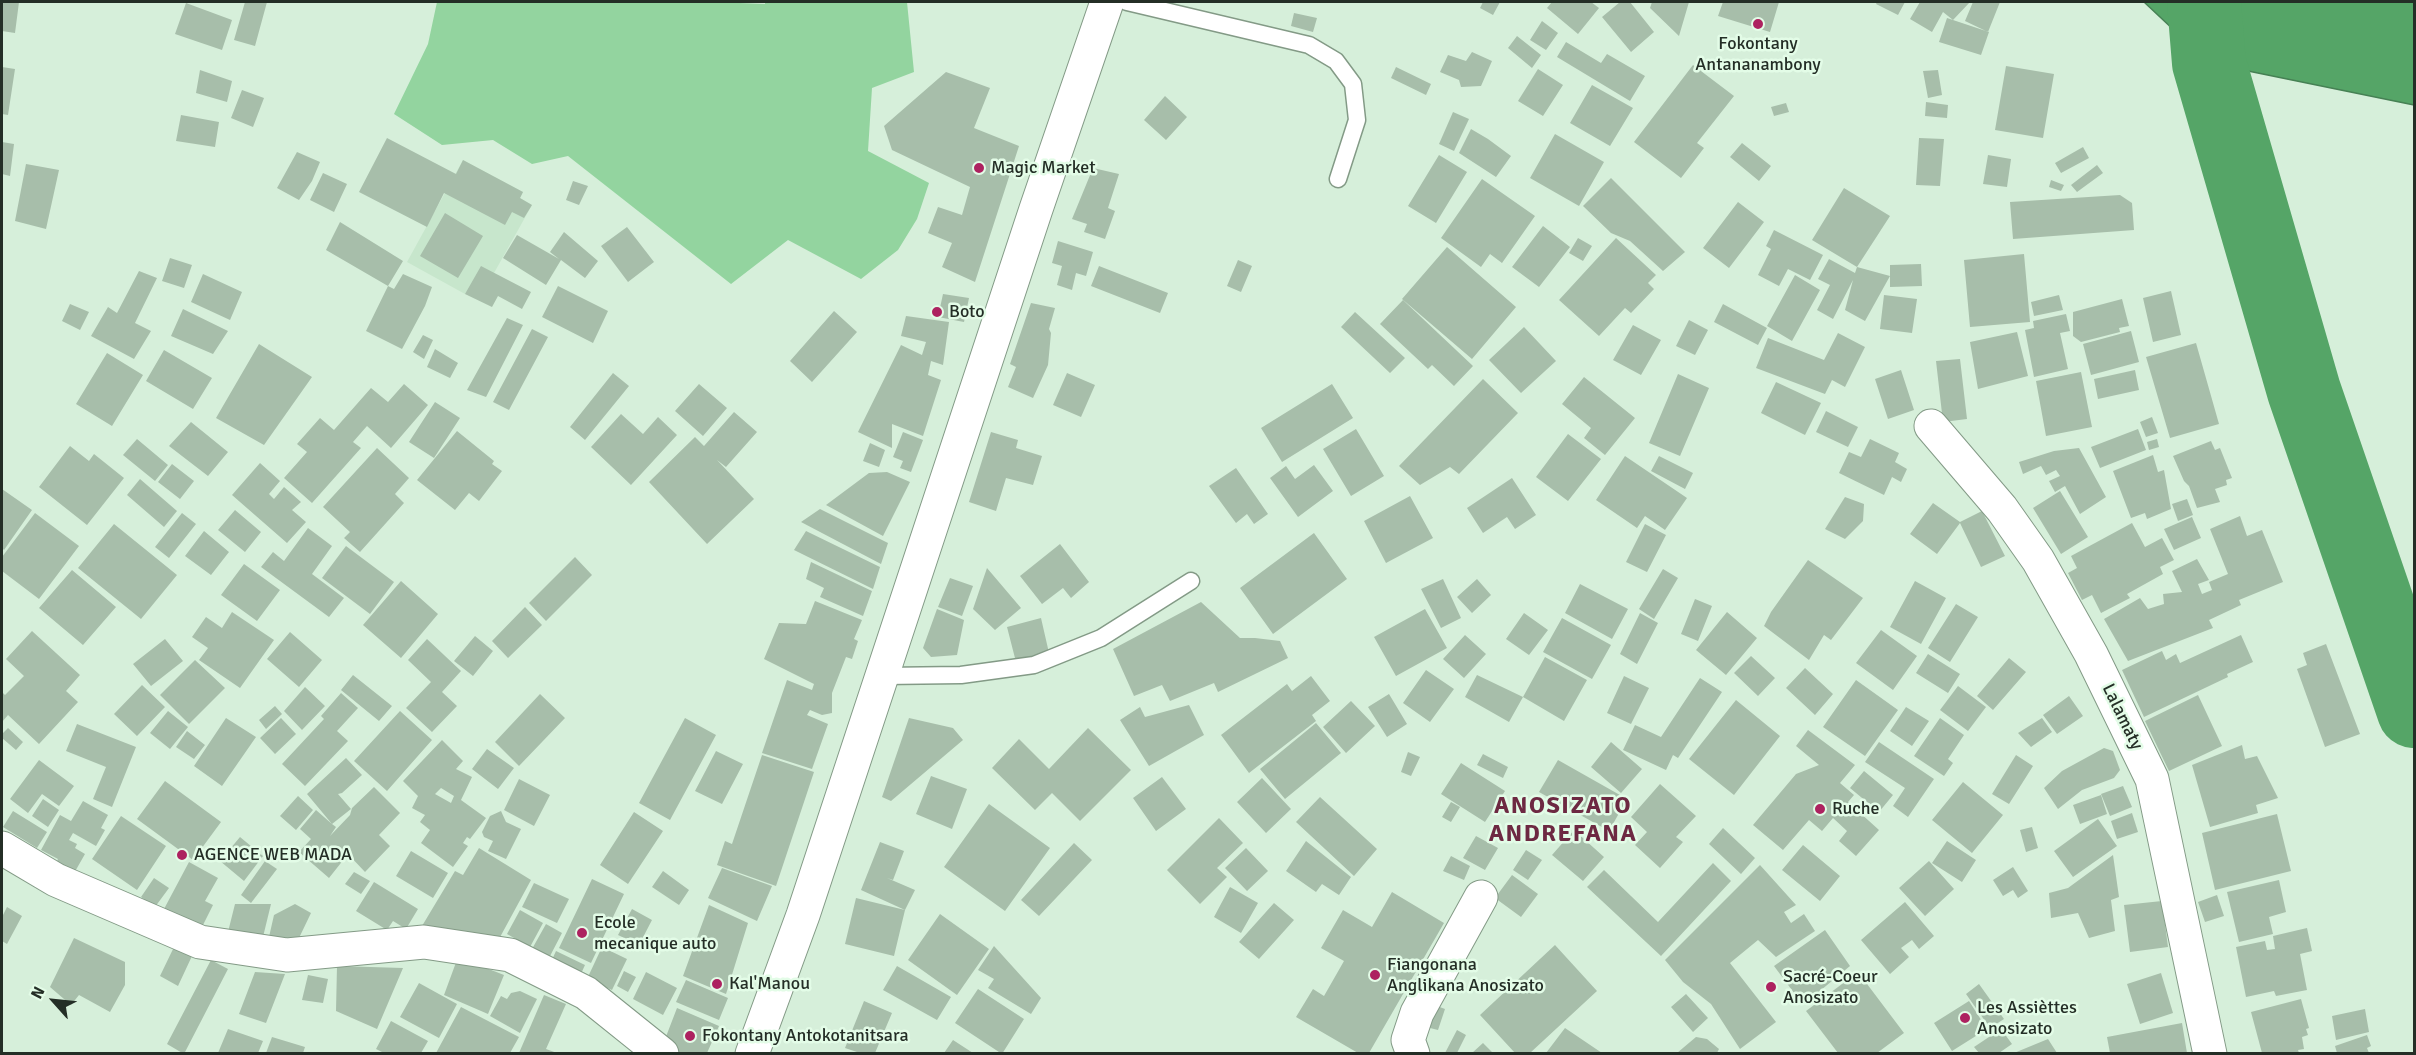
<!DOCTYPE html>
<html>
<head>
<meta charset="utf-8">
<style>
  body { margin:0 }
  #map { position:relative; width:2416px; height:1055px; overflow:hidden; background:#d6efda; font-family:Signika,sans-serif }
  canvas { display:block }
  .frame { position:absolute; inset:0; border:3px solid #242e26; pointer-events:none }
  .north { position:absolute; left:24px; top:971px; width:60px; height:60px; -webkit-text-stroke:4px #e3fce7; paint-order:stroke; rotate:297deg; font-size:16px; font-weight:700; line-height:24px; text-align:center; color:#242e26 }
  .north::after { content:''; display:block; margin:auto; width:21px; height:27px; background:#242e26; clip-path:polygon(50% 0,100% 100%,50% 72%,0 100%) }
</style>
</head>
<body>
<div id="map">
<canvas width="2416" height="1055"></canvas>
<div class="frame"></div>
<div class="north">N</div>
</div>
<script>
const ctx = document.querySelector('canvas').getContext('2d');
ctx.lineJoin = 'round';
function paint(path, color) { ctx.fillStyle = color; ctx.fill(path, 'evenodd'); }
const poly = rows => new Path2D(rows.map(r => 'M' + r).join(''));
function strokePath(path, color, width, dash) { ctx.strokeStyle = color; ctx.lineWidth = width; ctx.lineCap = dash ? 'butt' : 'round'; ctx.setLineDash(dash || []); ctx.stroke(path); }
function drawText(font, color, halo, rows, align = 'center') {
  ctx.font = font + ' Signika,sans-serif'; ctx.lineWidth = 5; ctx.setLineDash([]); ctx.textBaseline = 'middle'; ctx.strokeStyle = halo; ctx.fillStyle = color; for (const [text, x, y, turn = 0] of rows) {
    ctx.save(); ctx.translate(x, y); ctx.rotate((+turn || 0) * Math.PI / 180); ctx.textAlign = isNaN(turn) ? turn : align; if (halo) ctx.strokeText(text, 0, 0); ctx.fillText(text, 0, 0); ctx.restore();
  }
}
paint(poly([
  [463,160,523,192,520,198,532,205,494,273,465,294,407,262]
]), '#c7e6cc');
paint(poly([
  [437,2,715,2,765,4,765,2,907,2,914,72,872,88,868,151,929,183,917,219,898,250,861,279,788,240,731,284,568,156,532,164,493,140,442,145,394,114,428,44]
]), '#93d49f');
const water = poly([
  [2144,2,2414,2,2414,105,2209,63,2144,2]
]);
paint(water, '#55a567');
strokePath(water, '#468154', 1.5);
strokePath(poly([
  [2204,2,2209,63,2304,391,2414,711]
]), '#55a567', 74);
paint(poly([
  [2,2,19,2,15,33,2,31],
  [245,2,267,2,255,46,234,40],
  [1483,2,1500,2,1493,15,1480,8],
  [1552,2,1591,2,1599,8,1578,34,1547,8],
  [1620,2,1630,2,1654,32,1631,52,1602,17],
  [1652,2,1689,2,1679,36,1650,8],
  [1723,2,1779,2,1770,32,1718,16],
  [1877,2,1905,2,1898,15,1876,4],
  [1920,2,1970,2,1953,20,1989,32,1981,55,1939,42,1947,18,1953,20,1943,12,1932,32,1910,19],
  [1973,2,2000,2,1988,32,1965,21],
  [186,3,232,20,222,50,175,34],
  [1294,13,1317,18,1313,32,1291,26],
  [1542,21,1558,33,1546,50,1530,40],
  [1517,36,1541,55,1532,68,1508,48],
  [1566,42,1601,63,1607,54,1645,76,1630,101,1557,57],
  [1472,52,1492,61,1481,86,1461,87,1459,80,1440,72,1448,55,1466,61],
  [1693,65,1734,96,1697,143,1704,148,1681,178,1634,142],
  [2006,66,2054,74,2043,138,1995,130],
  [2,67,15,69,8,115,2,114],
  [1396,67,1431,84,1426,95,1391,78],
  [1538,69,1563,85,1543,116,1518,101],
  [200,70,232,81,227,102,196,93],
  [1938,70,1942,95,1928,98,1923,71],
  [946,72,990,88,974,128,1019,146,975,282,942,267,952,243,928,233,938,207,962,215,970,187,892,150,884,126],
  [1592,85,1633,108,1610,146,1570,123],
  [242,90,264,98,253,127,231,118],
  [1165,96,1187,117,1166,140,1144,120],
  [1926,102,1948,105,1947,118,1925,116],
  [1786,103,1789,112,1774,116,1771,107],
  [1453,112,1469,119,1454,151,1439,144],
  [181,115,219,122,215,147,176,141],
  [1471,129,1488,139,1511,156,1496,177,1459,153],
  [1555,134,1604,162,1579,206,1530,178],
  [387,138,456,174,463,160,523,192,520,198,532,205,524,218,512,212,505,225,444,193,427,227,359,192],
  [1919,138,1944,139,1940,186,1916,185],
  [2,142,14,144,10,176,2,174],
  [1742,143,1771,166,1759,181,1730,157],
  [2083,147,2089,158,2061,173,2055,163],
  [297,152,320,162,312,181,299,200,277,188],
  [1439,155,1467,172,1436,223,1408,206],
  [1988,155,2011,159,2007,187,1983,184],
  [26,164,59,170,46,229,15,221],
  [2097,165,2103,173,2077,192,2071,185],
  [1093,168,1119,174,1108,208,1115,211,1105,239,1084,232,1087,224,1072,219],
  [323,173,347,184,334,212,310,200],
  [1611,178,1685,252,1663,271,1630,241,1611,233,1583,206],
  [1482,179,1535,216,1502,263,1490,254,1481,267,1441,238],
  [2051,180,2064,185,2061,191,2049,187],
  [573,181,588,186,579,205,566,200],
  [1844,188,1890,216,1857,267,1812,240],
  [2120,195,2132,203,2134,230,2013,239,2010,202],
  [1738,202,1764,222,1729,268,1703,248],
  [445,213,483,236,458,278,420,256],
  [340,222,403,261,388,286,326,250],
  [1543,226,1570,247,1539,287,1512,267],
  [627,227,654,262,628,282,601,246],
  [1774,230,1823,255,1810,280,1788,269,1779,286,1758,275,1771,249,1766,246],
  [564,232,598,261,585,278,561,260,546,285,503,258,517,235,559,259,550,252],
  [1578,238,1592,246,1583,261,1569,253],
  [1616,238,1656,275,1648,283,1654,289,1631,313,1625,308,1599,336,1559,300],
  [1058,241,1093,252,1086,276,1076,273,1072,290,1057,285,1062,266,1052,263],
  [1447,247,1516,307,1472,359,1402,299],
  [2024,254,2030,322,1970,327,1964,260],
  [170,258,192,265,184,288,162,281],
  [1829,259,1855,273,1857,267,1890,276,1865,321,1845,310,1853,280,1833,319,1817,310,1830,285,1818,279],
  [1238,260,1252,266,1241,292,1227,286],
  [1921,264,1922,286,1890,287,1890,265],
  [481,266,531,292,522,309,498,296,492,307,465,294],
  [1099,266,1168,293,1160,313,1091,286],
  [139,271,157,278,135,323,151,331,134,359,91,336,108,307,117,313],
  [203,274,242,292,230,320,191,302],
  [403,274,432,287,425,306,402,349,366,331,388,286,394,289],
  [1795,275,1820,290,1792,341,1767,326],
  [558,286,608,311,593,343,542,317],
  [2171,291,2181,335,2153,342,2143,298],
  [943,294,969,298,964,322,938,317],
  [1884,295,1917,299,1912,333,1880,329],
  [2059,295,2063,310,2034,316,2031,302],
  [2122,299,2129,326,2119,328,2120,332,2081,342,2073,336,2073,312],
  [1403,300,1473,366,1454,386,1432,365,1428,369,1380,324],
  [1031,303,1055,308,1049,329,1051,333,1048,365,1033,398,1008,387,1016,367,1010,364],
  [70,304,89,312,80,330,62,321],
  [1723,304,1767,328,1758,345,1714,322],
  [183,309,228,331,213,354,171,336],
  [834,311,857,332,812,382,790,361],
  [1355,312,1405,358,1390,373,1341,327],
  [2066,314,2070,331,2060,333,2068,369,2034,377,2025,330,2034,328,2033,321],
  [906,316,949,322,943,365,931,361,928,375,941,380,923,436,892,424,892,448,858,432,901,345,922,355,926,342,901,336],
  [507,318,523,325,486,397,467,390],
  [1689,320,1708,330,1695,355,1676,346],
  [1633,325,1661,340,1641,375,1613,360],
  [1524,327,1556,361,1521,393,1489,360],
  [532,329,548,337,509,410,493,402],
  [2131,331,2139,362,2091,375,2083,344],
  [2017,332,2028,376,1978,389,1970,342],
  [1838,333,1865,347,1845,387,1832,380,1825,394,1756,368,1768,338,1824,360],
  [423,335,433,340,424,359,413,352],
  [2196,343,2219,424,2170,438,2146,357],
  [259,344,312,377,264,445,216,418],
  [435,349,458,363,450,378,427,367],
  [164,350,212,378,193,409,146,381],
  [107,353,143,375,112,426,76,404],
  [1960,359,1967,419,1943,422,1936,361],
  [1901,370,1914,410,1888,419,1875,379],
  [2135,370,2139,390,2098,399,2094,379],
  [2081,372,2092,427,2046,436,2036,381],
  [613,373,629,386,585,440,570,427],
  [1067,373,1095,385,1081,417,1053,405],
  [1678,374,1709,388,1680,456,1649,443],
  [1584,377,1635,418,1605,455,1584,438,1591,428,1562,404],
  [1483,379,1518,413,1459,474,1450,467,1420,485,1399,466],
  [1776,382,1821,403,1805,435,1761,413],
  [404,384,428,405,391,448,367,426,353,442,361,448,312,503,284,478,307,452,297,444,320,418,334,430,371,388,388,402],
  [699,384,727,408,703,436,675,411],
  [1332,384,1353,418,1282,462,1261,428],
  [435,402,460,418,434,458,409,442],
  [1826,411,1858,427,1848,447,1816,432],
  [734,412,757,432,726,467,717,460,754,499,707,544,649,482,695,437,704,446],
  [621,414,643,434,658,417,677,435,631,485,591,447],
  [2152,417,2158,433,2146,437,2140,422],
  [191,422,228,452,208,476,169,446],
  [1356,429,1384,476,1351,496,1323,449],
  [2138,429,2146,450,2100,468,2091,447],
  [457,431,494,461,492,464,502,471,479,501,469,493,455,510,417,480],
  [903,432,923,440,911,472,900,468,903,461,893,457],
  [991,432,1018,440,1016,448,1042,456,1033,485,1006,478,996,511,969,502],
  [1568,434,1601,459,1568,501,1536,477],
  [137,439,168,465,155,481,123,455],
  [1870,439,1899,453,1895,462,1907,469,1901,482,1892,477,1884,495,1839,473,1849,452,1861,457],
  [2157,439,2159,447,2149,450,2147,442],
  [2211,441,2215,450,2220,448,2232,478,2226,480,2227,485,2215,489,2220,502,2197,508,2189,486,2184,481,2173,456],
  [870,443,885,450,879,467,863,461],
  [70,446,89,461,94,454,124,478,87,525,39,487],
  [377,448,409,478,395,494,404,503,360,552,344,538,350,532,323,507],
  [2079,448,2106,497,2080,514,2065,486,2055,492,2049,481,2060,476,2056,470,2046,475,2041,466,2023,474,2019,462,2054,451],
  [2153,455,2158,472,2164,470,2171,509,2147,519,2145,513,2131,518,2113,471],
  [1625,456,1687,498,1665,530,1645,516,1637,528,1596,500],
  [1659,456,1693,473,1685,489,1651,471],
  [260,463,280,481,269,494,274,499,284,487,301,502,292,510,306,522,287,543,232,495],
  [172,464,194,481,180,499,158,482],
  [1314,465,1333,491,1298,517,1270,478,1286,466,1295,479],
  [1236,468,1268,514,1254,524,1247,514,1236,523,1209,486],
  [887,472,910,482,883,536,826,505,869,473],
  [1512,478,1536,515,1515,529,1507,517,1483,533,1467,508],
  [140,479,177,511,164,527,127,495],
  [2,489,32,510,4,550,2,548],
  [2060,491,2088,537,2061,554,2033,508],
  [1410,496,1433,538,1386,563,1364,521],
  [1845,497,1864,504,1863,521,1845,539,1825,529],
  [2187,499,2193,515,2178,521,2172,504],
  [1933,503,1960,522,1982,511,2005,556,1981,567,1960,523,1937,554,1910,534],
  [820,509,888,543,881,564,801,522],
  [235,510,261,532,245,552,218,530],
  [35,513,79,546,39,599,2,571,2,557],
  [182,513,196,524,169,558,155,547],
  [2240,516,2247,536,2262,530,2283,582,2239,600,2241,605,2209,620,2213,628,2128,661,2104,619,2140,598,2148,609,2164,604,2163,594,2182,592,2172,571,2197,559,2209,580,2198,584,2202,594,2212,590,2209,582,2228,574,2210,529],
  [2192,517,2201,538,2174,550,2164,529],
  [2132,523,2145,547,2162,538,2174,560,2160,567,2163,574,2127,594,2130,598,2101,613,2092,595,2082,600,2068,573,2077,568,2071,556],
  [114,524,177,575,141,619,78,568],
  [1645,524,1666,535,1647,572,1626,562],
  [308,528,332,546,312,574,344,598,329,617,261,567,273,552,284,561],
  [204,531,229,552,211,575,185,556],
  [806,531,880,567,873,589,794,550],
  [1314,533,1347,579,1273,634,1240,588],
  [1060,544,1089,582,1071,598,1063,588,1042,604,1020,576],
  [346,546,394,582,370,614,322,578],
  [575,557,592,575,546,621,529,603],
  [1808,560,1863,598,1831,640,1824,635,1809,660,1764,626,1771,612],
  [811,562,872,591,863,616,820,597,824,588,806,579],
  [244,564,280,590,257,621,221,595],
  [987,568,1021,608,995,630,973,609],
  [1663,569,1678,578,1654,619,1639,609],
  [72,570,116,607,83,645,39,608],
  [950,578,973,586,962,616,938,607],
  [1443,579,1461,618,1441,628,1421,589],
  [1477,579,1491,595,1472,613,1457,597],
  [401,581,438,614,401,658,363,625],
  [1915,581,1946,598,1921,644,1890,627],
  [1580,584,1628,609,1612,639,1565,613],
  [1695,599,1712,606,1698,641,1681,634],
  [815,601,862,620,854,639,858,641,852,659,846,657,832,693,832,713,822,715,810,710,807,715,828,724,812,769,762,753,787,680,812,690,814,684,764,659,779,623,806,624],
  [1201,602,1240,638,1255,638,1280,641,1288,658,1218,692,1214,683,1170,701,1162,685,1134,696,1113,649],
  [1956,604,1978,617,1950,662,1928,648],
  [525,607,542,625,508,658,492,641],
  [937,609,964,620,957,655,931,657,923,648],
  [1425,609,1447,648,1396,676,1374,637],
  [232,612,274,640,240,688,199,660,208,648,192,637,206,617,222,628],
  [1727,612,1757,638,1726,675,1696,650],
  [1524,613,1548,630,1529,655,1506,639],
  [1640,613,1658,623,1637,664,1620,654],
  [1041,618,1049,653,1016,662,1007,627],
  [1562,618,1611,645,1592,679,1543,652],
  [1881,630,1917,656,1893,690,1856,663],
  [32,631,80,675,66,691,78,702,39,744,8,715,2,722,2,692,5,695,24,676,6,659],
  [290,632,322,660,299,687,267,659],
  [1465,635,1486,654,1464,678,1443,659],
  [2241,635,2253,662,2227,674,2228,677,2144,717,2122,670,2162,651,2166,660,2176,654,2180,663],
  [475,636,493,651,473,676,454,661],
  [165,639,183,661,151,686,133,664],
  [427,639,461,671,442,692,457,706,432,732,406,708,431,682,408,660],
  [2326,644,2360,734,2325,747,2297,669,2307,665,2303,653],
  [1928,654,1960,674,1948,693,1916,673],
  [1751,656,1775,678,1758,696,1734,673],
  [1545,657,1587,680,1564,721,1523,697],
  [2009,658,2026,672,1993,710,1977,696],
  [195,660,225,688,189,724,160,695],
  [1805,668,1833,694,1815,715,1786,688],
  [1426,670,1454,689,1430,722,1403,703],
  [353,675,392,706,379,721,341,690],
  [1477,675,1523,697,1509,722,1465,697],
  [1311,676,1330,701,1312,715,1316,721,1249,773,1221,735,1287,684,1292,691],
  [1624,676,1649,688,1631,724,1607,713],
  [1700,678,1722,692,1678,758,1673,755,1666,770,1623,750,1635,725,1661,737],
  [1856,680,1898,710,1865,756,1823,727],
  [142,685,165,707,137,736,114,714],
  [1958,686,1986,707,1968,731,1940,710],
  [305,687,325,706,302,730,284,711],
  [341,693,358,708,337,731,348,741,305,786,282,764,324,719,321,716],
  [540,694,565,718,519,766,495,742],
  [1389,694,1407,724,1387,737,1368,707],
  [2198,695,2222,746,2169,771,2145,721],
  [2069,696,2083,716,2057,734,2043,715],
  [1736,700,1780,736,1734,795,1689,759],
  [1351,701,1375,726,1346,753,1323,727],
  [1189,705,1204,735,1149,766,1120,720,1140,707,1145,717],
  [275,706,282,714,266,729,259,720],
  [1906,707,1929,721,1912,746,1890,731],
  [168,711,188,727,170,749,150,733],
  [400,711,432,740,387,791,354,761],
  [226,718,256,737,222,786,194,766],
  [281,718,296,734,275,754,260,738],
  [685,718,716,735,670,820,639,803],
  [909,718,953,728,963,740,891,801,882,797],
  [1940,718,1964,735,1948,759,1953,763,1944,776,1914,756],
  [2042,718,2052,732,2031,747,2018,733],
  [1316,723,1341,753,1285,799,1260,769],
  [77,724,136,747,112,807,93,799,106,767,66,751],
  [8,728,23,742,16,750,2,738,2,734],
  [1088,728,1131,770,1080,821,1052,793,1035,810,992,768,1019,739,1049,769],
  [1808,730,1855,765,1840,783,1854,795,1848,802,1879,830,1856,856,1839,841,1847,831,1833,818,1822,831,1809,820,1783,850,1753,825,1796,774,1819,765,1796,746],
  [187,731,205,745,194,759,176,747],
  [442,740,463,761,456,769,472,777,461,800,486,818,470,839,467,837,463,843,468,846,453,867,421,843,430,830,420,822,425,815,412,808,418,796,403,781],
  [441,788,454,796,451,803,435,794],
  [1611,742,1642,769,1621,793,1591,767],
  [1879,742,1934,779,1908,817,1893,806,1905,788,1865,762],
  [2242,745,2245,759,2257,756,2278,798,2256,805,2258,813,2210,827,2192,765],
  [2104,748,2113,751,2120,770,2114,778,2082,790,2058,809,2044,788,2062,771],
  [487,749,514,768,498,789,472,769],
  [716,751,743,764,722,804,695,791],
  [1408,752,1420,757,1411,776,1401,772],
  [1483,754,1508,767,1503,778,1477,765],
  [762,755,814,772,776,886,717,865,725,841,732,844],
  [2016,755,2033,766,2009,804,1992,794],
  [346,758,362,775,342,793,338,794,351,809,332,824,336,827,330,836,350,815,352,808,374,787,400,813,379,835,390,846,365,872,348,854,329,878,299,852,311,839,300,829,316,810,332,824,307,794],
  [39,760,74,786,59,806,42,794,28,813,10,799],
  [1558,760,1627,799,1609,831,1539,792],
  [1461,763,1505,791,1485,822,1441,794],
  [1864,771,1893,795,1879,812,1850,788],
  [931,776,967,789,952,829,916,814],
  [1162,777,1186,809,1156,831,1133,798],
  [1262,778,1291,809,1266,833,1237,802],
  [519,779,550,795,534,826,504,810],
  [165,781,221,822,193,860,137,819],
  [1963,782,2003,815,1972,853,1932,820],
  [1660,784,1696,816,1676,837,1683,842,1660,868,1635,845,1647,832,1631,817],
  [2123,786,2132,807,2110,816,2101,794],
  [2101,795,2107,814,2080,824,2073,805],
  [298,796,313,810,296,830,280,816],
  [1320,797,1377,849,1354,876,1296,822],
  [43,799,59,810,48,827,32,816],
  [83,801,108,815,101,828,105,830,96,846,73,833,69,840,77,844,75,848,85,854,73,875,55,865,58,859,41,850,60,815,71,821],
  [1451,802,1460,807,1451,822,1442,817],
  [989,804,1050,848,1005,911,944,867],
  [13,811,47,832,37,848,3,827],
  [501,811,506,822,521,829,506,859,488,851,493,841,484,837,482,832,490,816],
  [634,812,663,831,628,884,600,865],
  [2132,813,2138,832,2117,839,2111,821],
  [2277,814,2291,871,2215,890,2202,833],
  [121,816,166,846,137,890,92,859],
  [1219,818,1243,843,1217,868,1227,877,1200,904,1167,870],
  [2098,819,2117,846,2073,877,2054,851],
  [2032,827,2038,848,2026,852,2020,830],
  [1723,828,1755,858,1741,874,1709,844],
  [1574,830,1604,857,1583,881,1552,855],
  [1476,836,1498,848,1485,870,1463,858],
  [240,837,263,856,244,881,220,861],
  [1306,841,1351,877,1339,895,1322,884,1316,892,1286,871],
  [1947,841,1976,860,1962,882,1932,863],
  [880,842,904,851,893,880,887,878,915,890,905,910,894,956,845,944,856,898,905,910,861,890],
  [1074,843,1092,860,1039,916,1021,900],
  [1803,845,1840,876,1820,901,1782,870],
  [479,848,531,880,499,939,416,936,455,871,463,875],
  [1246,848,1268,871,1247,891,1225,868],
  [1526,850,1542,860,1528,880,1513,870],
  [411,851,448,873,433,898,396,876],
  [2113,855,2119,897,2111,900,2115,931,2089,938,2078,913,2051,918,2049,893,2068,888],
  [1451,856,1470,866,1464,880,1443,871],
  [265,861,277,869,251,903,241,895],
  [1929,861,1954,889,1925,916,1899,888],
  [189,862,218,878,205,901,213,905,201,929,164,909],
  [1713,863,1731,881,1661,956,1587,887,1604,870,1658,922],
  [1760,865,1796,905,1784,912,1791,923,1804,914,1815,931,1776,957,1758,940,1730,963,1776,1022,1740,1049,1711,1004,1683,982,1665,960],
  [2013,867,2028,891,2018,898,2013,890,2003,896,1993,880],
  [722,868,772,886,757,921,708,898],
  [663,871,689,890,679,905,652,887],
  [354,872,370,881,361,894,345,884],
  [1512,875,1538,894,1521,917,1495,898],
  [154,878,169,888,155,907,141,897],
  [592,879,624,894,591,963,559,948],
  [2279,880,2286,912,2269,917,2273,934,2239,942,2227,892],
  [374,882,418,909,406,929,393,921,387,930,356,911],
  [534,883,569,899,557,923,522,907],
  [1230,887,1258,903,1241,933,1214,917],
  [1392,892,1444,923,1369,1053,1358,1053,1296,1017,1313,989,1324,996,1344,961,1321,948,1343,910,1372,927],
  [2217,895,2224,916,2205,922,2198,902],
  [2162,901,2168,947,2130,952,2124,905],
  [1905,902,1934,936,1919,949,1912,940,1901,948,1909,957,1890,974,1861,940],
  [1274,903,1294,920,1259,959,1239,942],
  [235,904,271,904,262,941,228,932],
  [295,904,311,913,299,938,269,937,274,915],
  [709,905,748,923,726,994,683,976],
  [7,907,22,916,7,944,2,941,2,917],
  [632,909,652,920,639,945,618,935],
  [520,910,543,923,530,947,507,934],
  [940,914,989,949,957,995,908,960],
  [546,924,562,933,549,958,532,949],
  [2307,928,2312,951,2300,954,2307,990,2276,996,2274,991,2246,997,2236,947,2265,941,2267,950,2275,949,2273,936],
  [1825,930,1850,966,1803,1005,1774,966],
  [74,938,125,962,125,985,110,1012,79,995,71,1005,50,987],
  [1555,945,1597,991,1530,1053,1515,1053,1480,1015],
  [994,946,1041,998,1031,1014,988,988,994,979,978,970],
  [174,947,192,956,178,986,160,976],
  [602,947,627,959,612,990,587,979],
  [556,951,585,965,579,978,550,964],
  [458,957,504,975,488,1014,444,995],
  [211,960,228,969,184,1054,167,1044],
  [337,966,403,968,377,1029,336,1011],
  [897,966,951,997,937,1020,883,990],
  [624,971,636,977,628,992,617,986],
  [255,972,285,974,266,1023,239,1014],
  [646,972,677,988,663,1015,633,999],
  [1858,972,1904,1033,1877,1053,1838,1053,1806,1011],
  [2161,973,2173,1013,2140,1024,2127,984],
  [308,975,328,979,323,1003,302,1000],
  [686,980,728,998,719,1020,676,1002],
  [419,983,457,1004,439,1038,400,1017],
  [1979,984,2004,1019,1990,1028,1966,994],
  [978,989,1024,1019,1002,1054,955,1023],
  [520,991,537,999,520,1033,490,1016,501,996,507,999,511,993],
  [1686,994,1708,1018,1693,1032,1671,1007],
  [544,995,566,1004,546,1049,557,1053,519,1053],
  [2301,999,2309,1028,2306,1029,2308,1035,2302,1037,2304,1049,2298,1050,2299,1053,2262,1053,2251,1012],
  [864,1001,892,1013,875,1053,860,1053,845,1048],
  [1969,1001,1987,1029,1952,1051,1934,1023],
  [1437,1006,1445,1009,1438,1030,1430,1028],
  [461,1007,519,1037,510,1053,436,1053],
  [677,1008,719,1026,707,1053,678,1053,662,1047],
  [2365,1009,2369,1032,2336,1040,2332,1016],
  [391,1021,428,1041,421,1053,384,1053,376,1049],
  [2182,1023,2187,1053,2110,1053,2107,1037],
  [1565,1028,1602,1053,1546,1053],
  [228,1029,263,1041,258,1053,218,1053],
  [2001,1029,2012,1044,1999,1053,1979,1053,1974,1047],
  [1457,1030,1466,1035,1457,1053,1445,1053],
  [2367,1035,2371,1046,2367,1048,2369,1053,2337,1053,2335,1046],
  [272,1037,305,1047,303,1053,266,1053],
  [1696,1037,1707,1039,1719,1049,1717,1053,1677,1053],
  [2048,1039,2057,1053,2014,1053],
  [953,1040,973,1053,944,1053],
  [1483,1043,1493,1053,1472,1053]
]), '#a7beaa');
const lane = poly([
  [1127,2,1309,45,1336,61,1353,84,1357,120,1338,179],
  [883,676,961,675,1034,665,1101,638,1191,581]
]);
const street = poly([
  [1931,426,2002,509,2038,560,2091,654,2152,779,2210,1054],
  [2,848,56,880,200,942,287,955,424,942,510,955,586,993,662,1054],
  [1413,1054,1408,1040,1417,1013,1481,897]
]);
const secondary = poly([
  [752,1054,803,915,1036,209,1107,2]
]);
strokePath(lane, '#839a86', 19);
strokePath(street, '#839a86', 35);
strokePath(secondary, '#839a86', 35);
strokePath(lane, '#fff', 16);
strokePath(street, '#fff', 33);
strokePath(secondary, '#fff', 33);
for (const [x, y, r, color] of [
  [1758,24,6,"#ad2260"],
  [979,168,6,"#ad2260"],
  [937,312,6,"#ad2260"],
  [1820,809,6,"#ad2260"],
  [182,855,6,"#ad2260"],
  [582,933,6,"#ad2260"],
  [1375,975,6,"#ad2260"],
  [717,984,6,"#ad2260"],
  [1771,987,6,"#ad2260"],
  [1965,1018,6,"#ad2260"],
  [690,1036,6,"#ad2260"]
]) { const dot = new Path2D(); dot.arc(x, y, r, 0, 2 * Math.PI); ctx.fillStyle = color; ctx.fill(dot); strokePath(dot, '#e3fce7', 2); }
drawText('18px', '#242e26', '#e3fce7', [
  ["Fokontany",1758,44,"center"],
  ["Antananambony",1758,65,"center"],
  ["Magic Market",991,168],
  ["Boto",949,312],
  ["Ruche",1832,809],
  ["AGENCE WEB MADA",194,855],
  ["Ecole",594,923],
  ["mecanique auto",594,944],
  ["Fiangonana",1387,965],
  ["Anglikana Anosizato",1387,986],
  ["Sacré-Coeur",1783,977],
  ["Anosizato",1783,998],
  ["Kal'Manou",729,984],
  ["Les Assièttes",1977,1008],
  ["Anosizato",1977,1029],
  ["Fokontany Antokotanitsara",702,1036]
], 'left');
drawText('18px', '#242e26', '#e3fce7', [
  ["Lalamaty",2122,717,64]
]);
ctx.letterSpacing = '1.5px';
drawText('bold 24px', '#6d2942', '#e3fce7', [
  ["ANOSIZATO",1563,807],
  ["ANDREFANA",1563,835]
]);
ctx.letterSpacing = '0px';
</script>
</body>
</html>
